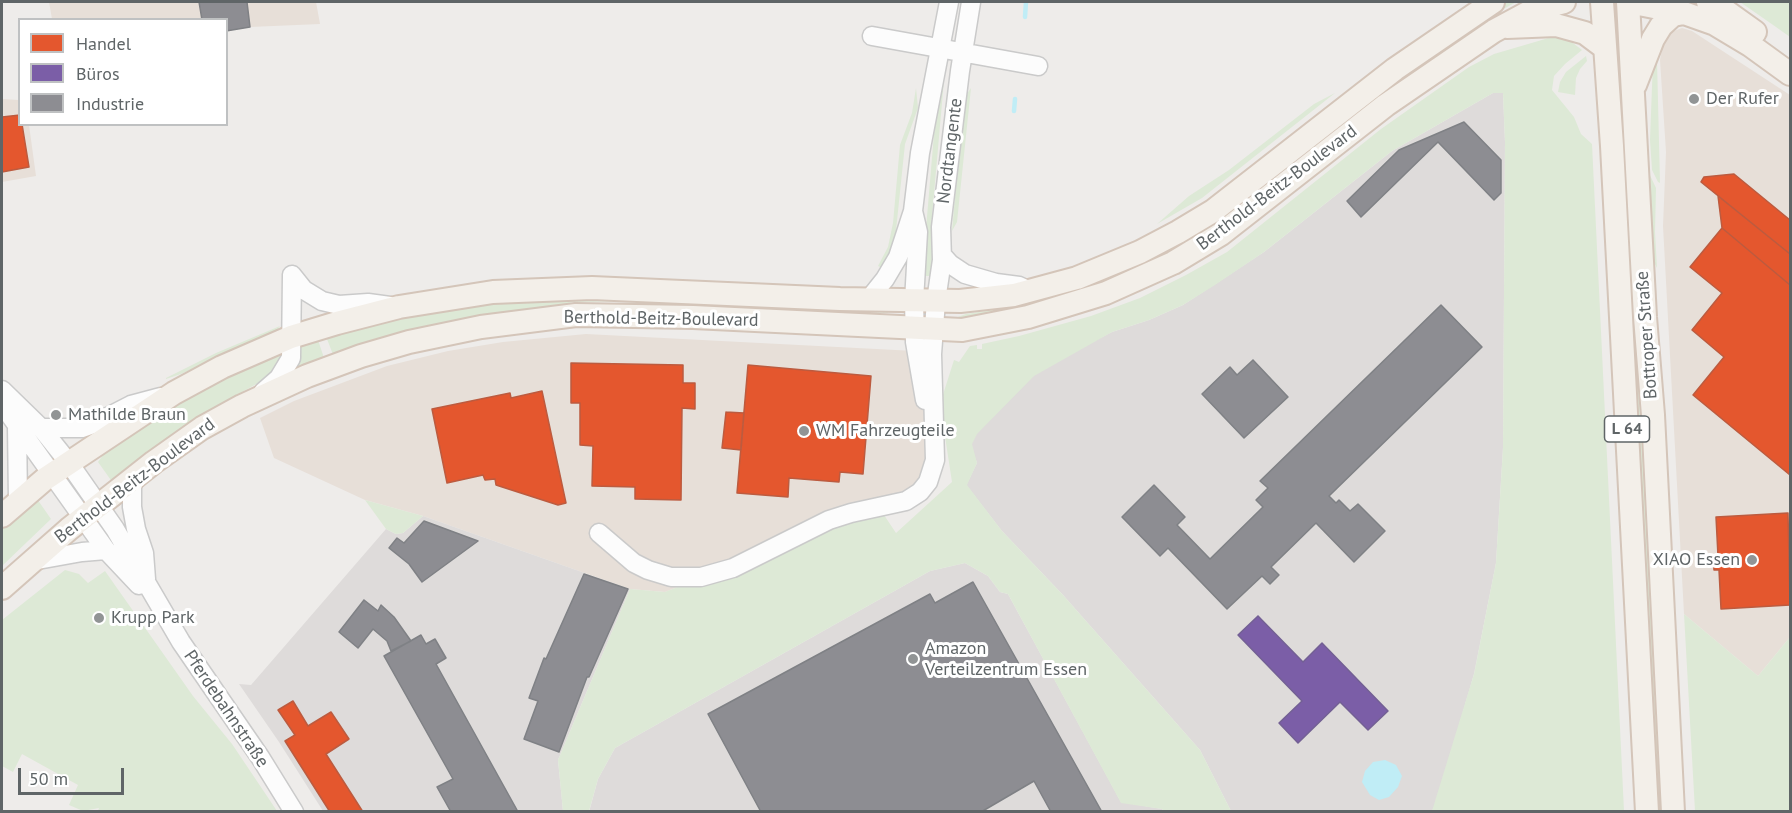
<!DOCTYPE html>
<html>
<head>
<meta charset="utf-8">
<style>
  body { margin:0 }
  #map { position:relative; width:1792px; height:813px; overflow:hidden; background:#eeecea; font-family:"PT Sans",sans-serif }
  canvas { display:block }
  .frame { position:absolute; inset:0; border:3px solid #5f6567; pointer-events:none }
  .legend { position:absolute; left:18px; top:18px; width:210px; height:108px; box-sizing:border-box; background:#fff; border:2px solid #bfc1c2; margin:0; padding:8px 10px; list-style:none; font-size:18px; color:#5f6567 }
  .legend li { display:flex; align-items:center; gap:12px; height:30px }
  .legend b { width:30px; border:2px solid #bfc1c2 }
  .scale { position:absolute; left:18px; top:768px; width:106px; height:27px; box-sizing:border-box; border:3px solid #5f6567; border-top:0; padding-left:8px; font-size:18px; line-height:21px; white-space:nowrap; color:#5f6567; -webkit-text-stroke:4px #fff; paint-order:stroke }
</style>
</head>
<body>
<div id="map">
<canvas width="1792" height="813"></canvas>
<div class="frame"></div>
<ul class="legend">
<li><b style="height:16px;background:#e4572e"></b>Handel</li>
<li><b style="height:16px;background:#7b5ea7"></b>Büros</li>
<li><b style="height:16px;background:#8d8d92"></b>Industrie</li>
</ul>
<div class="scale">50 m</div>
</div>
<script>
const ctx = document.querySelector('canvas').getContext('2d');
ctx.lineJoin = 'round';
function paint(path, color) { ctx.fillStyle = color; ctx.fill(path, 'evenodd'); }
const poly = rows => new Path2D(rows.map(r => 'M' + r).join(''));
function strokePath(path, color, width, dash) { ctx.strokeStyle = color; ctx.lineWidth = width; ctx.lineCap = dash ? 'butt' : 'round'; ctx.setLineDash(dash || []); ctx.stroke(path); }
function drawText(font, color, halo, rows, align = 'center') {
  ctx.font = font + ' "PT Sans",sans-serif'; ctx.lineWidth = 6; ctx.setLineDash([]); ctx.textBaseline = 'middle'; ctx.strokeStyle = halo; ctx.fillStyle = color; for (const [text, x, y, turn = 0] of rows) {
    ctx.save(); ctx.translate(x, y); ctx.rotate((+turn || 0) * Math.PI / 180); ctx.textAlign = isNaN(turn) ? turn : align; if (halo) ctx.strokeText(text, 0, 0); ctx.fillText(text, 0, 0); ctx.restore();
  }
}
paint(poly([
  [49,2,316,2,320,24,250,27,227,31,226,20,52,19],
  [1682,28,1692,31,1790,95,1790,637,1758,676,1684,614,1663,226,1666,152,1660,60,1663,44,1669,33],
  [2,99,19,100,20,124,29,125,36,176,2,182],
  [586,334,915,351,929,427,925,489,665,592,630,589,423,516,365,500,274,458,260,418,294,401,387,366,448,351,503,342]
]), '#e7dfd8');
paint(poly([
  [1493,93,1503,93,1505,142,1503,448,1496,563,1474,674,1436,804,1432,811,1231,811,1200,750,1063,595,1002,531,966,485,977,463,957,410,1112,332,1149,320,1183,305,1264,252,1392,151],
  [423,516,630,589,558,760,563,811,323,811,279,742,239,684,251,685,386,529,396,534,403,533],
  [965,563,988,576,1000,592,1008,594,1121,802,1162,809,1164,811,589,812,598,779,615,748,930,571]
]), '#dedbda');
paint(poly([
  [1508,2,1516,2,1500,11,1455,48,1238,213,1134,274,982,320,955,318,966,314,1030,304,1077,291,1168,246,1349,113,1492,11],
  [1740,2,1790,2,1790,37,1776,27],
  [1613,29,1619,31,1632,295,1638,353,1665,811,1657,811],
  [1552,37,1569,40,1582,50,1565,64,1554,76,1552,90,1574,117,1581,134,1592,144,1624,811,1432,811,1474,674,1496,563,1503,448,1505,142,1503,93,1493,93,1392,151,1264,252,1215,285,1183,305,1149,320,1112,332,1034,376,977,434,972,444,977,463,967,485,1002,531,1063,595,1200,750,1231,811,1164,811,1162,809,1121,803,1008,594,1000,592,988,576,965,563,930,571,615,748,598,779,589,811,563,811,558,760,630,589,665,592,844,520,882,512,896,533,952,482,940,404,954,360,959,362,970,346,977,345,977,349,982,349,982,344,1019,336,1091,316,1140,298,1186,275,1227,252,1381,129,1469,67,1494,54],
  [1586,56,1587,61,1580,69,1576,78,1575,95,1558,92,1560,82,1566,72],
  [1653,60,1657,60,1660,183,1658,182,1652,170,1650,140],
  [944,80,931,228,934,261,931,276,922,276,934,134,939,90],
  [916,88,918,108,905,144,895,240,882,268,878,266,888,247,893,223,900,145,912,113],
  [971,88,957,222,952,231,960,140,966,95],
  [1335,93,1202,198,1157,224,1189,196,1229,170,1314,104],
  [1648,171,1656,188,1655,232,1657,268,1653,260],
  [556,296,887,311,888,313,633,301,573,302,334,357,325,334,440,307],
  [280,326,276,331,181,374,166,379,166,378,216,353],
  [317,337,325,361,291,375,299,343],
  [283,350,285,356,267,378,194,419,145,460,113,483,98,462,106,451,149,421,200,392,232,371],
  [35,496,51,519,2,566,2,526],
  [365,500,423,516,403,533,396,534,386,529],
  [65,570,79,574,88,583,105,571,193,696,232,744,277,811,98,811,99,808,83,811,69,805,78,785,22,754,13,772,2,766,2,620],
  [1684,614,1758,676,1790,637,1790,811,1695,811]
]), '#dde9d6');
paint(poly([
  [1385,760,1396,765,1402,776,1398,787,1389,797,1379,800,1370,795,1362,782,1365,771,1373,762]
]), '#c0edf6');
const shops = poly([
  [20,115,20,124,22,124,29,167,2,172,2,117,20,115],
  [1734,174,1790,220,1790,254,1701,182,1704,177,1734,174],
  [1718,196,1790,254,1790,285,1722,228,1718,196],
  [1722,228,1790,285,1790,475,1693,395,1724,357,1692,330,1722,293,1690,267,1722,228],
  [571,363,683,365,683,383,695,383,695,409,682,408,681,500,635,499,635,487,592,486,593,446,580,445,580,403,571,403,571,363],
  [748,365,871,376,863,474,840,472,839,482,789,478,788,497,737,493,748,365],
  [542,391,566,503,558,505,496,485,495,479,485,480,483,475,447,483,432,409,510,393,511,398,542,391],
  [726,412,744,413,741,450,722,448,726,412],
  [1788,513,1790,605,1721,609,1719,570,1714,570,1713,556,1718,556,1716,517,1788,513],
  [293,701,308,726,331,712,349,739,326,754,363,812,330,812,285,741,295,735,278,710,293,701]
]);
paint(shops, '#e4572e');
strokePath(shops, '#bc5b3f', 1.5);
const offices = poly([
  [1258,616,1303,662,1322,643,1388,711,1368,730,1340,702,1298,743,1279,723,1302,701,1238,635,1258,616]
]);
paint(offices, '#7b5ea7');
strokePath(offices, '#736094', 1.5);
const industry = poly([
  [199,2,247,2,250,27,226,31,226,20,202,20,199,2],
  [1464,122,1501,160,1501,193,1494,200,1438,142,1361,217,1347,201,1399,150,1464,122],
  [1441,305,1482,347,1329,496,1336,503,1339,500,1350,511,1358,504,1385,531,1354,562,1316,523,1271,567,1279,575,1270,584,1262,576,1227,609,1168,548,1160,556,1122,517,1154,485,1185,517,1177,525,1210,559,1263,507,1256,500,1268,488,1260,481,1441,305],
  [1253,360,1288,397,1244,438,1202,394,1230,367,1237,375,1253,360],
  [424,521,478,541,422,582,409,564,389,548,397,538,404,543,424,521],
  [584,574,628,589,589,677,587,677,559,752,524,739,538,701,529,698,544,658,546,659,584,574],
  [973,582,1102,812,1051,812,1034,781,981,812,761,812,708,714,930,594,935,603,973,582],
  [364,600,378,611,381,605,394,617,411,641,391,651,387,641,373,629,358,648,339,632,364,600],
  [421,635,426,644,435,639,446,658,436,664,517,810,514,812,451,812,437,787,453,779,384,656,421,635]
]);
paint(industry, '#8d8d92');
strokePath(industry, '#7f8185', 1.5);
strokePath(poly([
  [1025,17,1026,2],
  [1014,111,1015,99]
]), '#c0edf6', 4.5);
const minor = poly([
  [872,36,1038,66],
  [942,255,950,264,965,274,996,283,1019,286,1030,291],
  [292,275,304,290,322,301,339,305,368,303,390,306],
  [869,299,885,279,898,257,913,211],
  [2,390,41,428,69,463,115,529,181,642,260,757,294,812],
  [263,392,279,378,291,358,292,275],
  [925,400,915,342,914,301,918,232,913,211,920,153,949,2],
  [2,404,106,550,139,585],
  [17,426,18,501],
  [41,428,82,428,96,423,131,405,161,397],
  [136,476,132,487,132,507,136,529,144,553,146,579],
  [599,533,634,563,648,570,671,577,701,577,733,568,829,520,851,513,906,501,920,492,928,482,935,460,932,354,936,301,942,260,941,227,960,71,971,2],
  [32,561,82,552,106,550]
]);
const major = poly([
  [1602,2,1612,146,1647,812],
  [1628,2,1645,317,1653,415,1673,812],
  [1629,2,1684,13,1715,24,1750,45,1790,74],
  [1708,2,1720,7,1755,32],
  [1507,27,1556,25,1585,33,1605,48],
  [1635,85,1653,39,1661,26,1673,15,1684,13],
  [2,516,45,479,174,393,222,367,291,337,337,323,399,307,493,292,592,288,840,299,960,301,1014,295,1077,278,1140,252,1178,232,1213,211,1395,69,1493,2],
  [2,588,69,529,154,462,202,428,242,406,307,376,361,356,409,342,481,327,576,315,693,317,962,330,1028,317,1106,293,1173,263,1221,234,1386,105,1494,31,1533,10,1564,2]
]);
strokePath(minor, '#cacaca', 21);
strokePath(major, '#d4c5b9', 26);
strokePath(minor, '#fcfcfc', 18);
strokePath(major, '#f3efe9', 22);
for (const [x, y, r, color] of [
  [1694,99,6,"#919495"],
  [56,415,6,"#919495"],
  [804,431,6,"#919495"],
  [1752,560,6,"#919495"],
  [99,618,6,"#919495"],
  [913,659,6,"#919495"]
]) { const dot = new Path2D(); dot.arc(x, y, r, 0, 2 * Math.PI); ctx.fillStyle = color; ctx.fill(dot); strokePath(dot, '#fff', 2); }
for (const [x, y, w] of [
  [1627,429,45]
]) { const box = new Path2D(); box.roundRect(x - w / 2, y - 13, w, 26, 4.5); ctx.fillStyle = '#fff'; ctx.fill(box); strokePath(box, '#5f6567', 1.5); }
drawText('bold 16px', '#5f6567', null, [
  ["L 64",1627,429]
]);
drawText('18px', '#5f6567', '#fff', [
  ["Der Rufer",1706,99],
  ["Mathilde Braun",68,415],
  ["WM Fahrzeugteile",816,431],
  ["XIAO Essen",1740,560,"right"],
  ["Krupp Park",111,618],
  ["Amazon",925,649],
  ["Verteilzentrum Essen",925,670]
], 'left');
drawText('18px', '#5f6567', '#fff', [
  ["Nordtangente",950,151,-83],
  ["Berthold-Beitz-Boulevard",1277,188,-37],
  ["Berthold-Beitz-Boulevard",661,319,1],
  ["Bottroper Straße",1647,335,-94],
  ["Berthold-Beitz-Boulevard",135,481,-37],
  ["Pferdebahnstraße",226,709,56]
]);
</script>
</body>
</html>
